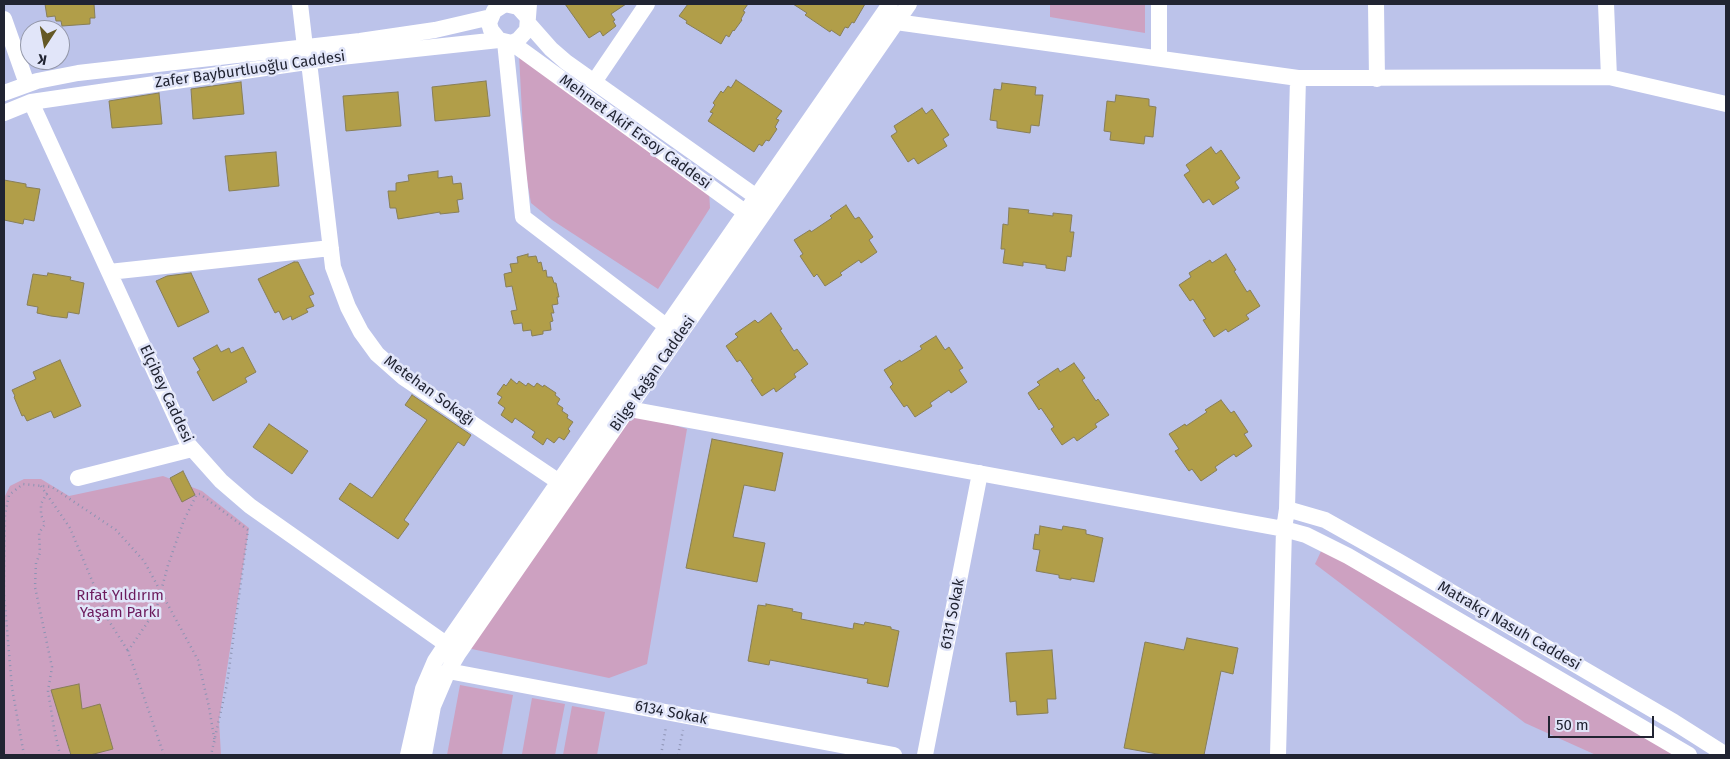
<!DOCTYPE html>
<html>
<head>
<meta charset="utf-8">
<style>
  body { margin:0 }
  #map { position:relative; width:1730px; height:759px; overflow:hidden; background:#bcc3ea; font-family:"Fira Sans",sans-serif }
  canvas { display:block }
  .frame { position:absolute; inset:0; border:5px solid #212432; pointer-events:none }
  .north { position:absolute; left:20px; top:20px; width:50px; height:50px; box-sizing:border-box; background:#e1e5f9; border:1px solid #9498a9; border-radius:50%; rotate:191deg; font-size:14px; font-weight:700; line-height:20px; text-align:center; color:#212432 }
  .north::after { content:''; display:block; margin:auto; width:18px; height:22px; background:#645825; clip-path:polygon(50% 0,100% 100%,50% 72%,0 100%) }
  .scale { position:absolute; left:1548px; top:716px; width:106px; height:22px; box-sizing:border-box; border:2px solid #212432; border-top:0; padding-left:6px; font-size:15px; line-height:18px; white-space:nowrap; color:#212432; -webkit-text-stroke:4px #e1e5f9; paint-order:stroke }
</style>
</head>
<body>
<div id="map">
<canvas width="1730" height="759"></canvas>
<div class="frame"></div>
<div class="north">K</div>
<div class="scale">50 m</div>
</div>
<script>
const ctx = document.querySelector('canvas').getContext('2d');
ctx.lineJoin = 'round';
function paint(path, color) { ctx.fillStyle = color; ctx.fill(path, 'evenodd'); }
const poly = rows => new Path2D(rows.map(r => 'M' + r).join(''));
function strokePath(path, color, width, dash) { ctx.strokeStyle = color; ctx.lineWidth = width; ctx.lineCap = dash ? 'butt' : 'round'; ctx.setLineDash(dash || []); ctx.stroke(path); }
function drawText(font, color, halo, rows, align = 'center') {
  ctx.font = font + ' "Fira Sans",sans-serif'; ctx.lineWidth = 5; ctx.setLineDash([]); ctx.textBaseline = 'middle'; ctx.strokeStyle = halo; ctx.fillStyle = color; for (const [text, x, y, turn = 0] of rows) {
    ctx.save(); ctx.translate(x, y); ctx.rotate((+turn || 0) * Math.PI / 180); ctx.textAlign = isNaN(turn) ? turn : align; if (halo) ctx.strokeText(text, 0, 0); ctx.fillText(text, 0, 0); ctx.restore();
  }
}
paint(poly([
  [1050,4,1145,4,1145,33,1050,17],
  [519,55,709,190,710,208,658,289,552,220,531,203,525,169],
  [632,412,687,429,647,664,609,678,467,648],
  [163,476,202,491,249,528,219,720,221,755,4,755,4,498,10,486,24,479,41,479,69,496],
  [1323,547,1679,755,1596,755,1525,723,1315,564],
  [460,685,513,695,502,755,447,755],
  [532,698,565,704,555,755,522,754],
  [572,706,605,712,597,755,563,755]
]), '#cda1c1');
const building = poly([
  [45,4,94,4,95,18,90,18,90,24,62,26,61,21,56,21,55,16,47,17,45,4],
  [565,4,626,4,611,14,615,20,613,21,616,26,603,36,600,31,589,38,565,4],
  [688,4,748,4,743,11,745,12,741,19,742,20,734,31,733,30,729,37,726,35,721,44,686,23,687,21,679,16,688,4],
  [793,4,865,4,854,23,852,22,848,28,845,27,840,36,831,30,830,32,805,15,807,13,793,4],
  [736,80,782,111,776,119,779,120,775,127,777,129,769,141,766,140,762,146,759,144,754,152,708,121,713,113,710,112,715,105,713,103,721,91,723,93,728,86,731,88,736,80],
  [486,81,490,116,435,121,432,87,486,81],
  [241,82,244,114,193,119,191,89,241,82],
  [1002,83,1036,87,1035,95,1043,95,1039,126,1031,125,1030,133,997,128,997,121,990,120,994,89,1001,90,1002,83],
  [398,92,401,126,346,131,343,96,398,92],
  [159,93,162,124,112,128,109,101,159,93],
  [1116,95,1149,99,1149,106,1156,107,1153,137,1145,136,1144,144,1110,140,1111,132,1104,131,1107,101,1115,102,1116,95],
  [922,108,926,114,932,109,949,135,943,139,947,146,918,164,914,158,908,162,891,136,897,132,894,126,922,108],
  [1211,147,1216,154,1221,150,1240,178,1235,182,1239,188,1213,205,1209,199,1203,203,1184,175,1190,171,1186,165,1211,147],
  [276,152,279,186,229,191,225,156,276,152],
  [438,171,438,178,452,176,453,184,461,183,463,199,457,200,459,212,440,214,440,212,398,219,396,208,390,208,388,191,396,191,396,183,409,181,408,175,438,171],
  [4,180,26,184,26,187,40,189,34,221,24,219,23,224,4,220,4,180],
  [846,205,855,219,859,217,873,237,869,240,877,252,861,263,859,260,840,273,842,275,825,286,817,274,814,277,800,256,803,254,794,240,810,230,811,232,832,218,830,216,846,205],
  [1009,208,1029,210,1028,213,1053,216,1053,213,1072,215,1070,232,1074,232,1071,257,1067,256,1065,271,1046,268,1046,265,1023,262,1023,266,1003,263,1005,249,1001,249,1003,224,1008,225,1009,208],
  [528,254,528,257,536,256,538,263,541,262,543,271,546,270,547,277,552,277,554,283,556,283,559,297,557,297,558,304,552,305,554,313,551,313,553,321,550,322,551,330,543,331,543,334,532,336,531,330,523,331,522,323,514,324,511,311,517,310,512,286,506,287,504,274,512,272,510,264,518,263,517,257,528,254],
  [1226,254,1236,270,1234,271,1247,292,1250,290,1260,306,1246,315,1249,319,1228,332,1226,329,1214,337,1203,320,1206,319,1193,299,1190,301,1179,285,1191,277,1189,273,1210,260,1212,263,1226,254],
  [294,262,298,262,314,294,309,296,314,306,306,309,308,312,292,320,291,316,283,320,279,311,275,313,258,279,294,262],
  [48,273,71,277,70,280,84,283,79,314,68,312,67,318,51,316,37,313,38,307,27,305,33,274,47,276,48,273],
  [191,273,209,312,178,327,156,281,167,276,191,273],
  [771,313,782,329,780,330,794,351,797,349,808,364,794,374,796,377,776,392,774,388,762,396,751,380,753,379,740,360,737,362,726,346,738,337,735,334,755,320,758,323,771,313],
  [936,336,945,350,949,347,963,368,959,370,967,382,951,393,949,390,930,403,932,406,915,417,907,405,904,407,890,387,893,384,884,370,900,360,901,362,922,349,920,346,936,336],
  [217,345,221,352,229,348,231,353,243,347,256,372,245,378,247,382,213,401,197,372,200,370,193,358,217,345],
  [60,360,81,406,54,418,51,411,27,421,24,415,22,416,14,397,15,396,12,390,36,379,33,372,60,360],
  [1074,363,1085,378,1082,380,1096,401,1098,399,1109,415,1095,424,1097,427,1077,441,1074,437,1062,445,1051,429,1054,427,1041,408,1039,410,1028,393,1040,385,1037,382,1058,368,1060,372,1074,363],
  [511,379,517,384,519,381,526,386,528,383,534,387,537,383,543,387,544,385,556,393,555,395,560,399,557,404,563,408,562,411,568,415,567,418,573,422,568,429,570,431,564,440,559,437,554,443,547,438,543,445,532,437,535,432,515,418,512,423,501,415,505,408,498,403,502,397,497,394,504,384,506,386,511,379],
  [412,395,471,435,464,446,458,442,404,520,409,524,398,539,339,499,350,483,372,498,427,420,405,405,412,395],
  [1221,400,1231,413,1234,411,1248,432,1244,434,1252,446,1236,457,1234,454,1215,467,1217,470,1201,481,1192,469,1189,471,1175,451,1179,449,1169,434,1185,424,1186,426,1207,412,1205,410,1221,400],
  [269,424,308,451,292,474,253,447,269,424],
  [712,439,783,453,775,491,744,485,733,537,765,543,757,582,686,568,712,439],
  [183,471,195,495,182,502,170,478,183,471],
  [1040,526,1062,530,1063,526,1086,530,1086,534,1103,538,1094,582,1071,578,1071,580,1059,578,1059,575,1036,571,1040,550,1033,549,1035,534,1039,535,1040,526],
  [766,604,793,609,792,611,802,613,801,619,853,629,854,623,864,625,865,622,891,627,891,629,899,631,888,687,867,683,868,679,770,660,769,665,748,661,758,605,766,606,766,604],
  [1187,638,1238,648,1233,674,1221,671,1204,755,1163,755,1124,748,1145,642,1184,650,1187,638],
  [1052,650,1056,699,1047,699,1048,713,1017,715,1016,701,1010,702,1006,653,1052,650],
  [79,684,82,709,100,704,113,749,90,755,71,755,51,690,79,684]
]);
paint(building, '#b19e49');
strokePath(building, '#877e58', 1);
strokePath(poly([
  [41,486,70,528,109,621,128,651],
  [47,493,41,504,41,515,45,524,39,533,40,553,36,563,35,587,52,667,48,691,54,728,60,755],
  [24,755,12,688,4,594,5,514,9,495,23,484,52,487,116,530,144,561,198,660,209,707,215,743],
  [164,755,128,651,156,610,168,565,184,520,197,494,200,494,248,530,227,684,211,755],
  [661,755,666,727],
  [678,755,683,730]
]), '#8d93b3', 2.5, [1, 4]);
strokePath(poly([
  [300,4,305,47],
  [1376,4,1377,79],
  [1606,4,1609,77],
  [527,17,518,7,505,4,494,11,489,23,491,30,499,40,512,43,518,40,527,30,529,4],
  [4,19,27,84],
  [896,22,1298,78,1287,509,1284,529,1278,755],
  [528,23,551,49,566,62,765,203],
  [505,42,523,217,666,326],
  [512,43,753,218],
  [1159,58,1159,4],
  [309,62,333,267,348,307,361,332,377,354,403,377,559,482],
  [1298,78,1609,77,1726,104],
  [594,82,647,4],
  [4,93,37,81,78,73,360,41,435,30,491,17],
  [31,102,188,444,221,481,250,506,446,644],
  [4,113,31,102,341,57,499,40],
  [109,272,331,248],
  [629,409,1284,529,1306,535,1348,556,1689,755],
  [78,478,192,449],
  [1287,509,1325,520,1398,561,1674,722,1726,755],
  [448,671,894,755],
  [408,755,423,689,435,661,443,649,890,4],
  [424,755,433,706,448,671,458,654,909,4],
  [925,755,980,473]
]), '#fff', 16);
drawText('15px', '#212432', '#e1e5f9', [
  ["Zafer Bayburtluoğlu Caddesi",250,70,-8],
  ["Mehmet Akif Ersoy Caddesi",635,132,36],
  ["Bilge Kağan Caddesi",653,374,-55],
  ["Metehan Sokağı",429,391,36],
  ["Elçibey Caddesi",166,394,65],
  ["6131 Sokak",953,614,-79],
  ["Matrakçı Nasuh Caddesi",1509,626,30],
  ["6134 Sokak",671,713,11]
]);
drawText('15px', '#6c1b5d', '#e1e5f9', [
  ["Rıfat Yıldırım",120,596],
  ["Yaşam Parkı",120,613]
]);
</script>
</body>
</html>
